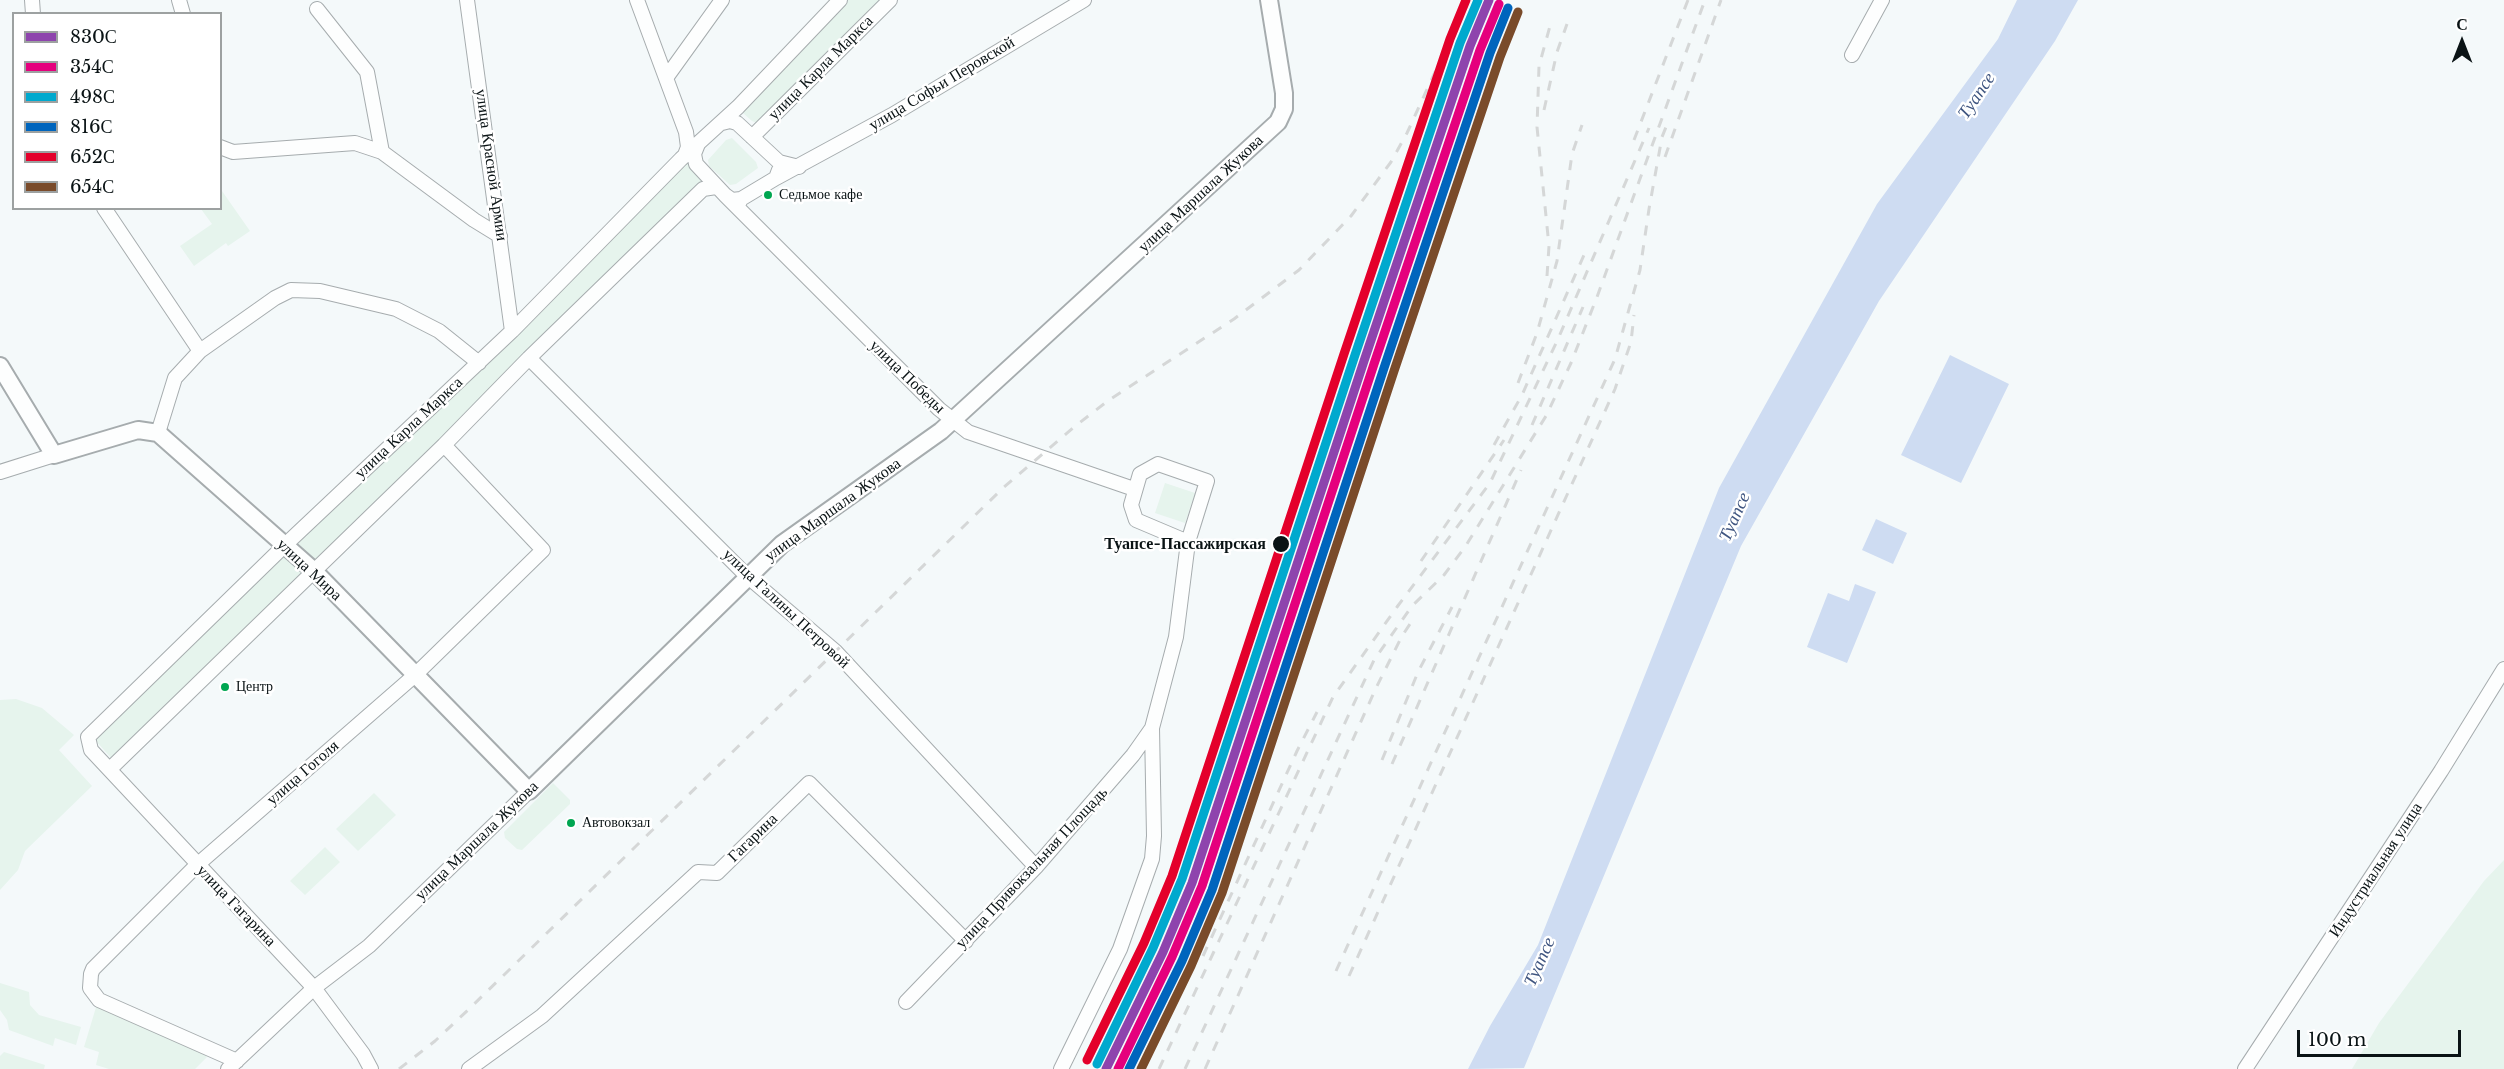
<!DOCTYPE html>
<html>
<head>
<meta charset="utf-8">
<style>
  body { margin:0 }
  #map { position:relative; width:2504px; height:1069px; overflow:hidden; background:#f4f9fa; font-family:"Libre Baskerville",serif }
  canvas { display:block }
  .legend { position:absolute; left:12px; top:12px; width:210px; height:198px; box-sizing:border-box; background:#fff; border:2px solid #9da1a1; margin:0; padding:8px 10px; list-style:none; font-size:18px; color:#0a1315 }
  .legend li { display:flex; align-items:center; gap:12px; height:30px }
  .legend b { width:30px; border:2px solid #9da1a1 }
  .north { position:absolute; left:2432px; top:12px; width:60px; height:60px; -webkit-text-stroke:4px #fff; paint-order:stroke; rotate:0deg; font-size:16px; font-weight:700; line-height:24px; text-align:center; color:#0a1315 }
  .north::after { content:''; display:block; margin:auto; width:21px; height:27px; background:#0a1315; clip-path:polygon(50% 0,100% 100%,50% 72%,0 100%) }
  .scale { position:absolute; left:2297px; top:1030px; width:164px; height:27px; box-sizing:border-box; border:3px solid #0a1315; border-top:0; padding-left:8px; font-size:18px; line-height:21px; white-space:nowrap; color:#0a1315; -webkit-text-stroke:4px #fff; paint-order:stroke }
</style>
</head>
<body>
<div id="map">
<canvas width="2504" height="1069"></canvas>
<ul class="legend">
<li><b style="height:8px;background:#8e44ad"></b>830С</li>
<li><b style="height:8px;background:#e5007d"></b>354С</li>
<li><b style="height:8px;background:#00a9ce"></b>498С</li>
<li><b style="height:8px;background:#0065bd"></b>816С</li>
<li><b style="height:8px;background:#e4002b"></b>652С</li>
<li><b style="height:8px;background:#7a4b2a"></b>654С</li>
</ul>
<div class="north">С</div>
<div class="scale">100 m</div>
</div>
<script>
const ctx = document.querySelector('canvas').getContext('2d');
ctx.lineJoin = 'round';
function paint(path, color) { ctx.fillStyle = color; ctx.fill(path, 'evenodd'); }
const poly = rows => new Path2D(rows.map(r => 'M' + r).join(''));
function strokePath(path, color, width, dash) { ctx.strokeStyle = color; ctx.lineWidth = width; ctx.lineCap = dash ? 'butt' : 'round'; ctx.setLineDash(dash || []); ctx.stroke(path); }
function drawText(font, color, halo, rows, align = 'center') {
  ctx.font = font + ' "Libre Baskerville",serif'; ctx.lineWidth = 5; ctx.setLineDash([]); ctx.textBaseline = 'middle'; ctx.strokeStyle = halo; ctx.fillStyle = color; for (const [text, x, y, turn = 0] of rows) {
    ctx.save(); ctx.translate(x, y); ctx.rotate((+turn || 0) * Math.PI / 180); ctx.textAlign = isNaN(turn) ? turn : align; if (halo) ctx.strokeText(text, 0, 0); ctx.fillText(text, 0, 0); ctx.restore();
  }
}
paint(poly([
  [842,0,880,0,759,124,752,121,743,113,743,104],
  [732,138,756,162,758,168,736,184,730,185,709,166,708,160,726,140],
  [685,160,705,182,441,443,113,760,95,740,282,553],
  [222,191,250,231,228,246,226,243,194,266,180,246,212,224,201,209,220,208],
  [1165,483,1195,493,1185,523,1155,513],
  [16,699,42,708,74,735,59,750,92,786,25,851,18,870,0,890,0,700],
  [553,783,570,800,570,804,522,850,517,849,505,838,504,832],
  [374,793,396,815,358,851,336,829],
  [325,847,340,862,305,895,290,881],
  [2504,860,2504,1069,2352,1069,2379,1023,2484,881],
  [0,983,29,992,30,1005,39,1015,81,1027,76,1045,55,1038,53,1046,9,1030,7,1020,0,1010],
  [97,1004,205,1055,207,1057,195,1069,109,1069,96,1065,99,1052,84,1047],
  [4,1052,45,1065,44,1069,0,1069,0,1056]
]), '#e6f4ed');
paint(poly([
  [2017,0,2078,0,2055,41,1879,301,1741,546,1524,1068,1468,1069,1490,1026,1538,945,1719,488,1877,204,1998,39],
  [1950,355,2009,384,1961,483,1901,455],
  [1876,519,1907,533,1893,564,1862,550],
  [1855,584,1876,592,1847,663,1807,647,1828,593,1849,601]
]), '#cedcf2');
const minor = poly([
  [32,0,33,14],
  [179,0,183,14],
  [467,0,512,331],
  [637,0,686,132,688,147,685,155],
  [317,9,367,72,382,152,474,220,500,236],
  [1852,55,1882,0],
  [666,78,722,0],
  [722,123,730,121,737,123,779,162,799,167],
  [752,137,890,0],
  [698,144,694,154,696,164,725,195,732,200,741,199],
  [220,147,233,152,355,143,382,152],
  [776,178,892,115,1084,0],
  [725,195,939,409,968,432,1134,489],
  [738,205,741,199,776,178,779,170],
  [104,208,200,351],
  [529,358,747,576,835,651,1036,867],
  [158,433,175,378,200,351,275,298,291,290,320,291,396,309,439,331,479,363],
  [0,472,54,455],
  [110,769,444,445,529,358,703,189,716,187],
  [906,1002,1036,867,1133,755,1152,728,1176,637,1188,542,1207,481,1158,464,1140,474,1131,505,1136,520,1188,542],
  [237,1061,99,1000,90,988,91,974,93,969,197,865,414,676,543,550,444,445],
  [228,1069,314,988,369,946,529,791],
  [371,1069,363,1054,314,988,91,750,88,737,284,546,512,331,681,159,738,107,840,0],
  [469,1069,542,1016,698,872,717,873,809,783,966,941],
  [1061,1069,1120,949,1152,859,1154,836,1152,728],
  [2245,1069,2441,771,2504,669]
]);
const major = poly([
  [0,366,54,455,138,430,158,433,314,571,529,791,782,544,941,431,1278,122,1284,109,1284,93,1269,0]
]);
strokePath(minor, '#a6acae', 16);
strokePath(major, '#a6acae', 20);
strokePath(minor, '#fdfefe', 14);
strokePath(major, '#fdfefe', 16);
strokePath(poly([
  [1544,110,1557,52,1567,24],
  [1634,140,1688,0],
  [1665,157,1721,0],
  [1547,276,1549,246,1537,127,1539,66,1550,26],
  [1518,383,1537,333,1557,261,1572,154,1582,125],
  [1532,425,1583,307],
  [1494,445,1522,395,1584,255],
  [1421,561,1504,440],
  [1382,760,1418,672,1452,607],
  [1392,764,1521,470],
  [1203,956,1297,751,1317,712],
  [1336,971,1615,359,1640,270,1649,209,1662,137,1666,127],
  [1349,976,1615,389,1631,342,1634,315],
  [399,1069,435,1041,468,1010,1004,487,1074,427,1109,400,1234,319,1299,270,1351,216,1391,162,1407,133,1468,0],
  [1159,1069,1333,697,1397,607,1490,483,1558,339,1649,128],
  [1185,1069,1374,660,1412,606,1444,575,1465,547,1546,416,1571,363,1597,297,1705,0],
  [1205,1069,1376,688,1402,636,1410,624]
]), '#d5d7d7', 3, [10, 10]);
strokePath(poly([
  [1106,1069,1163,952,1192,883,1364,361,1470,46,1489,0]
]), '#8e44ad', 9);
strokePath(poly([
  [1118,1069,1172,957,1202,886,1374,364,1480,50,1499,4]
]), '#e5007d', 9);
strokePath(poly([
  [1097,1064,1153,948,1182,879,1354,358,1460,43,1478,0]
]), '#00a9ce', 9);
strokePath(poly([
  [1129,1069,1182,961,1212,890,1384,368,1490,53,1508,8]
]), '#0065bd', 9);
strokePath(poly([
  [1087,1060,1144,943,1172,876,1344,354,1450,39,1466,0]
]), '#e4002b', 9);
strokePath(poly([
  [1141,1069,1191,966,1222,893,1394,371,1500,57,1518,12]
]), '#7a4b2a', 9);
for (const [x, y, r, color] of [
  [768,195,5,"#00a651"],
  [1281,544,9,"#0a1315"],
  [225,687,5,"#00a651"],
  [571,823,5,"#00a651"]
]) { const dot = new Path2D(); dot.arc(x, y, r, 0, 2 * Math.PI); ctx.fillStyle = color; ctx.fill(dot); strokePath(dot, '#fff', 2); }
drawText('14px', '#0a1315', '#fff', [
  ["Седьмое кафе",779,195],
  ["Центр",236,687],
  ["Автовокзал",582,823]
], 'left');
drawText('16px', '#0a1315', '#fff', [
  ["улица Карла Маркса",821,68,-45],
  ["улица Софьи Перовской",942,84,-31],
  ["улица Красной Армии",491,165,82],
  ["улица Маршала Жукова",1201,194,-43],
  ["улица Победы",907,377,44],
  ["улица Карла Маркса",409,428,-43],
  ["улица Маршала Жукова",833,510,-36],
  ["улица Мира",309,570,43],
  ["улица Галины Петровой",786,609,43],
  ["улица Гоголя",303,773,-41],
  ["Гагарина",753,838,-44],
  ["улица Маршала Жукова",477,841,-44],
  ["улица Привокзальная Площадь",1032,868,-47],
  ["Индустриальная улица",2376,870,-57],
  ["улица Гагарина",236,906,46]
]);
drawText('bold 16px', '#0a1315', '#fff', [
  ["Туапсе-Пассажирская",1266,544]
], 'right');
drawText('italic 18px', '#3f5580', '#fff', [
  ["Туапсе",1977,96,-56],
  ["Туапсе",1735,517,-66],
  ["Туапсе",1540,962,-66]
]);
</script>
</body>
</html>
